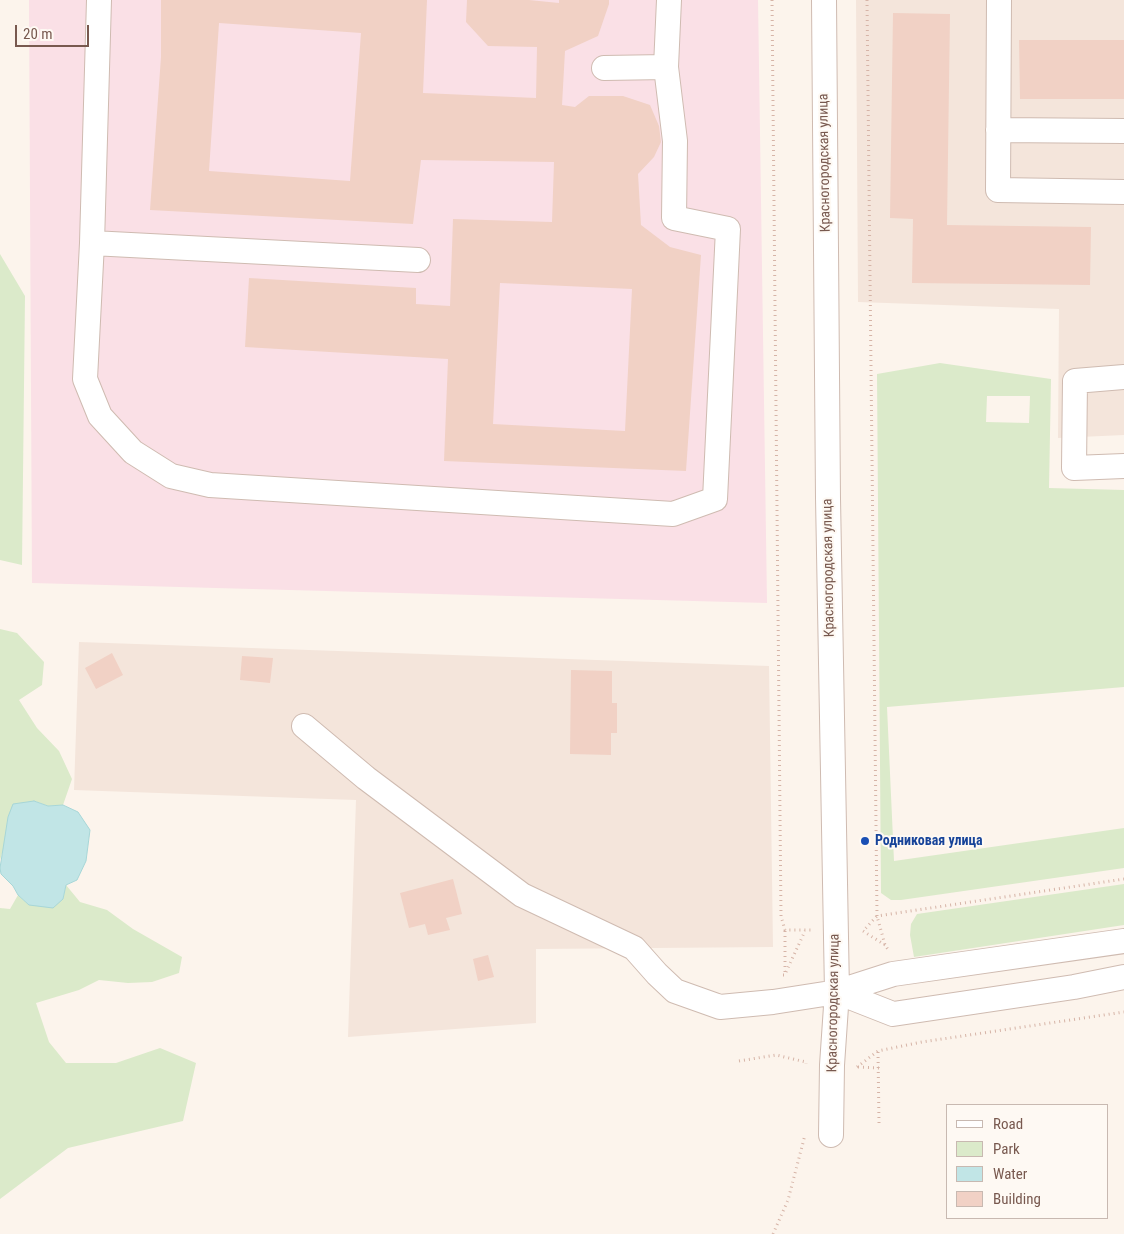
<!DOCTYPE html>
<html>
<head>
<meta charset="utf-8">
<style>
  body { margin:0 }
  #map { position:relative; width:1124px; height:1234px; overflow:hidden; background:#fcf4ec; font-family:"Roboto Condensed",sans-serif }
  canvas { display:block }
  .legend { position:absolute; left:946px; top:1104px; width:162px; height:115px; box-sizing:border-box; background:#fef9f3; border:1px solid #c8b9b1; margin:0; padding:6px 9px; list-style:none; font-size:15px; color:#78594f }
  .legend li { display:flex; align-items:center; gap:10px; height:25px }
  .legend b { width:25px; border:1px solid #c8b9b1 }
  .scale { position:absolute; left:15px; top:25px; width:74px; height:22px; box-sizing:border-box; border:2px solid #78594f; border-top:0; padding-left:6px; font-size:15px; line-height:18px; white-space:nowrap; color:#78594f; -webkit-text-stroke:4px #fef9f3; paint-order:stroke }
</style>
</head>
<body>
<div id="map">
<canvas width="1124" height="1234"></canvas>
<ul class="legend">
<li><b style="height:6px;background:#fff"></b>Road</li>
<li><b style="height:14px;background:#dbeaca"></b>Park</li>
<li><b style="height:14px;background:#c1e5e6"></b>Water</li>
<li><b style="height:14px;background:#f1d1c5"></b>Building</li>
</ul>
<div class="scale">20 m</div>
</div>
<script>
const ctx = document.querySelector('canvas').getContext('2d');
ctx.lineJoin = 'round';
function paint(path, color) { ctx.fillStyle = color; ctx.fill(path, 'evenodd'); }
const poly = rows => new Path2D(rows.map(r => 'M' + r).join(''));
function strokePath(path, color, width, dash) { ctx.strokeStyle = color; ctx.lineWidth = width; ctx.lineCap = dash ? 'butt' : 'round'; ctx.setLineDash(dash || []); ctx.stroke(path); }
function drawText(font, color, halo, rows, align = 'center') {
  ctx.font = font + ' "Roboto Condensed",sans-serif'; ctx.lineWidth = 4; ctx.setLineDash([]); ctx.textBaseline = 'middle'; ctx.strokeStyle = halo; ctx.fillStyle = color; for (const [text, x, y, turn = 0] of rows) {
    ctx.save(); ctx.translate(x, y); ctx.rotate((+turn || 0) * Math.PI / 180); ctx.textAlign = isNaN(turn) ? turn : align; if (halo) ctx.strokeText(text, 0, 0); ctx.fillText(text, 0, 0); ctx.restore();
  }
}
paint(poly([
  [856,0,1124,0,1124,435,1058,438,1059,309,858,302],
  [79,642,769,666,773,947,536,949,536,1023,348,1037,356,800,74,790]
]), '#f4e5db');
paint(poly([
  [29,0,758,0,767,603,32,583]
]), '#fae0e6');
paint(poly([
  [0,254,25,296,22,565,0,560],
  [940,363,1051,379,1049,488,1124,490,1124,687,887,707,894,861,1124,828,1124,868,901,900,891,900,881,893,877,374],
  [987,396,1030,396,1029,423,986,422],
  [0,629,17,633,44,662,42,685,19,700,37,728,59,751,72,779,63,805,48,806,34,801,8,817,5,844,0,860],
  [1124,884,1124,925,914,957,910,935,911,924,917,914],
  [66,885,80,902,107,910,133,929,182,957,179,973,152,982,128,983,99,980,79,990,36,1003,49,1042,66,1063,116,1063,160,1048,196,1063,183,1121,68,1148,0,1199,0,908,10,909,18,895,29,905,63,899]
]), '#dbeaca');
const water = poly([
  [34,801,48,806,63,805,78,812,90,830,86,861,77,880,66,885,63,899,53,908,29,905,18,895,13,886,1,874,0,868,8,817,13,804,34,801]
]);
paint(water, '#c1e5e6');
strokePath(water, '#a7d6d7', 1);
paint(poly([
  [161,0,427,0,423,93,536,98,537,47,488,46,466,22,467,0,529,0,559,3,559,0,609,0,609,4,598,36,565,51,562,105,575,107,589,96,623,96,650,105,659,126,661,142,654,157,638,174,641,225,670,247,701,255,686,471,444,461,448,359,245,347,249,278,416,288,416,304,450,306,453,219,552,222,554,162,421,160,413,224,150,210,161,57],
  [219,23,361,33,350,181,209,171],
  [500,283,632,289,625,431,493,424],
  [893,13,950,14,947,225,1091,227,1090,285,912,283,913,219,890,218],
  [1019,40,1124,40,1124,99,1020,99],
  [112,653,123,675,96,689,85,668],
  [242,656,273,658,270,683,240,680],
  [571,670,612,671,612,703,617,703,617,733,611,733,611,755,570,754],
  [453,879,462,914,446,918,450,930,428,935,425,924,409,928,400,893],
  [488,955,494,977,478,981,473,959]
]), '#f1d1c5');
const minor = poly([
  [99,0,92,243,418,260],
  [824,0,828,498,837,992,832,1065,831,1135],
  [999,0,998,190,1124,192],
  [604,68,666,67],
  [998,130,1124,131],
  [92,243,85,379,100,416,133,452,171,476,210,485,673,514,715,499,728,229,674,218,675,141,666,67,669,0],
  [1124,377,1075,381,1074,468,1124,466],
  [304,726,366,778,522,895,634,948,657,974,675,991,720,1007,773,1002,837,992,893,974,1124,941],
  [837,992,893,1014,1074,987,1124,977]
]);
strokePath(minor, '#cfbbb1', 26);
strokePath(poly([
  [772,0,781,916,785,930,811,930],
  [867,0,877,916,1124,879],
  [885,945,863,931,877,916,885,945,889,951],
  [786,972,805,931],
  [783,975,785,975,785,930],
  [878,1052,879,1123],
  [739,1061,776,1055,806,1062,806,1064],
  [857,1067,878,1051,922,1042,1124,1012],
  [858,1067,879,1068],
  [773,1234,788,1200,805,1135]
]), '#d6b4a7', 3, [1, 4]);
strokePath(minor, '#fff', 24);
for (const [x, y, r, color] of [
  [865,841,5,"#1a4fb4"]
]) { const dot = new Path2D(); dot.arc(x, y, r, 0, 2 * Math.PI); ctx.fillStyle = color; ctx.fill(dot); strokePath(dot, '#fef9f3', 2); }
drawText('14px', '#78594f', '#fef9f3', [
  ["Красногородская улица",825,163,-91],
  ["Красногородская улица",829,568,-91],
  ["Красногородская улица",834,1003,-89]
]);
drawText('bold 14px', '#164399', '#fef9f3', [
  ["Родниковая улица",875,841]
], 'left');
</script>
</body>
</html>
